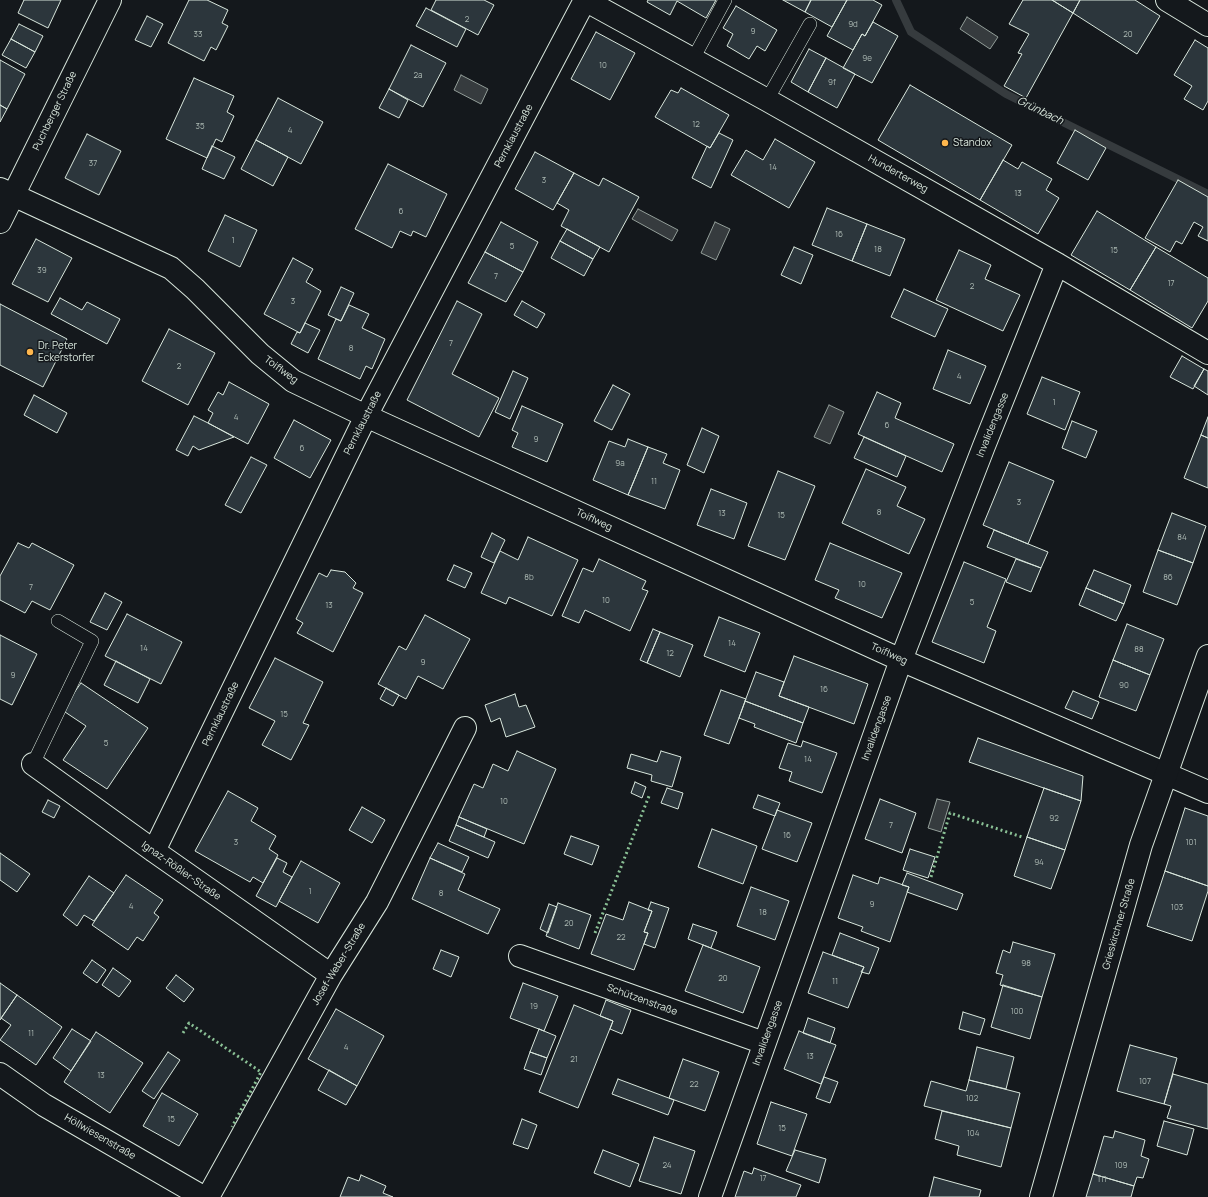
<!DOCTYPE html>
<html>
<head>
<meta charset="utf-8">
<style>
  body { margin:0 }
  canvas { display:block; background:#14181c }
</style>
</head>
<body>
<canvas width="1208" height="1197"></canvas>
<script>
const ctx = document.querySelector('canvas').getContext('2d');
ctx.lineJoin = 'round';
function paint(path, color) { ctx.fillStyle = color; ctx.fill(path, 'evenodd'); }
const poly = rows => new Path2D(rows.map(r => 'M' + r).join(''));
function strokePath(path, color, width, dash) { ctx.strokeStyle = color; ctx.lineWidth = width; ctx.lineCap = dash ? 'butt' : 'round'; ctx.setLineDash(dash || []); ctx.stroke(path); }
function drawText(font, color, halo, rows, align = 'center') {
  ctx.font = font + ' Manrope,sans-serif'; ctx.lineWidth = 3; ctx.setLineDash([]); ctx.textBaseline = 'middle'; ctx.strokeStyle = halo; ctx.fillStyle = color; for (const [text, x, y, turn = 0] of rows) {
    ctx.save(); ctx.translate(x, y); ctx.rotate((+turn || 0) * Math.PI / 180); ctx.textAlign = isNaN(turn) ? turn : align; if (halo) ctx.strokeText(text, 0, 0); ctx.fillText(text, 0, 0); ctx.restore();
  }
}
const water = poly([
  [967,17,998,37,990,49,960,29,967,17],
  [461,75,488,89,481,104,454,90,461,75],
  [638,209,678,230,672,241,632,219,638,209],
  [715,222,730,229,716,260,701,253,715,222],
  [829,405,844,412,830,444,814,437,829,405],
  [937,799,950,802,941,832,928,828,937,799]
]);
paint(water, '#363b3e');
strokePath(water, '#939e99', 1);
strokePath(poly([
  [896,0,911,32,1006,94,1208,194]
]), '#363b3e', 8);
const building = poly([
  [24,0,61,0,48,28,18,13,24,0],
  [189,0,207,0,228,10,222,23,228,26,216,50,211,47,204,61,168,43,189,0],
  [436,0,484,0,494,5,478,35,431,10,436,0],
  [648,0,716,0,706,18,677,1,670,15,647,2,648,0],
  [783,0,811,0,805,12,783,0],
  [811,0,847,0,832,27,805,12,811,0],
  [847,0,873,0,882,5,865,36,862,34,853,50,827,36,847,0],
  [1023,0,1052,0,1073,13,1026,98,1004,86,1022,54,1018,53,1029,34,1009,24,1023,0],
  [1052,0,1080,0,1073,13,1052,0],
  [1080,0,1135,0,1160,16,1137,54,1073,13,1080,0],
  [736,6,777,30,765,51,757,46,749,59,727,46,733,34,723,28,736,6],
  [426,8,466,29,457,47,416,26,426,8],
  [147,16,163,24,151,47,135,40,147,16],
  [873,22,898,36,872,83,843,68,862,34,865,36,873,22],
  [19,24,43,36,35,52,11,39,19,24],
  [596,32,635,53,610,100,571,79,596,32],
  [11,39,35,52,26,68,2,55,11,39],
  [1195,40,1208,48,1208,101,1203,110,1184,99,1192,86,1174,75,1195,40],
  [411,45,446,63,423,107,389,89,411,45],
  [809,49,826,58,808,92,791,82,809,49],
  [826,58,855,74,837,108,808,92,826,58],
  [0,60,25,74,7,109,0,105,0,60],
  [194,78,234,96,227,112,234,116,222,142,216,139,207,158,166,139,194,78],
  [910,85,1012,145,980,200,878,140,910,85],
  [681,88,729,115,710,148,655,117,671,90,678,93,681,88],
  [389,89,408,100,399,118,379,108,389,89],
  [278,98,323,122,301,164,256,140,278,98],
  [0,105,7,109,0,122,0,105],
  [1075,130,1106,148,1088,180,1057,163,1075,130],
  [719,133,733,140,711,188,692,178,707,146,710,148,719,133],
  [87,134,121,151,99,195,65,178,87,134],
  [775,139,815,162,789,208,731,175,746,150,763,160,775,139],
  [256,140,288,157,273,186,241,169,256,140],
  [212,146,235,157,224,179,202,169,212,146],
  [535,152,574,173,553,210,515,189,535,152],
  [1003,160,1018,169,1022,162,1052,179,1046,190,1059,198,1038,234,980,200,1003,160],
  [388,164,447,194,426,237,413,231,411,236,400,231,392,248,355,229,388,164],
  [574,173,599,186,603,178,639,197,609,252,561,226,569,210,557,203,574,173],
  [1178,180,1208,197,1208,241,1198,236,1203,227,1194,222,1182,244,1176,241,1170,252,1145,238,1178,180],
  [827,208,867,224,852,261,812,245,827,208],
  [1097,211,1156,247,1130,290,1071,255,1097,211],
  [225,215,257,230,240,267,208,251,225,215],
  [501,222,538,242,523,272,485,252,501,222],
  [867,224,905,239,890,276,852,261,867,224],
  [567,229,600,247,593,259,560,241,567,229],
  [36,239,72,258,48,302,12,284,36,239],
  [560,241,593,259,584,276,551,258,560,241],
  [794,247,813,255,801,284,781,275,794,247],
  [1156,247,1208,278,1208,301,1192,328,1130,290,1156,247],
  [959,250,991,265,985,279,1020,295,1003,331,936,300,959,250],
  [485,252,523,272,506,302,468,283,485,252],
  [293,258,313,269,306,282,321,291,300,333,264,314,293,258],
  [341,287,354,293,341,321,328,315,341,287],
  [904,289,948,309,935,337,891,317,904,289],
  [60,298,82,310,87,302,120,319,107,344,51,314,60,298],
  [457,301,482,314,452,374,499,398,479,437,407,400,457,301],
  [522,301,545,314,537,328,514,315,522,301],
  [0,304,67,339,43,387,0,365,0,304],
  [349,305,369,314,362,328,385,339,372,369,366,366,360,379,318,359,336,319,341,321,349,305],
  [305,323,320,330,308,353,291,344,297,332,300,333,305,323],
  [169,329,215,353,188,405,142,381,169,329],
  [948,350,986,366,970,404,933,389,948,350],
  [1182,356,1204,369,1193,389,1170,377,1182,356],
  [1204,369,1208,371,1208,395,1194,386,1204,369],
  [513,371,528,378,510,419,495,412,513,371],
  [1042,377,1080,392,1065,430,1027,414,1042,377],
  [229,382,269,404,248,444,208,423,213,413,208,410,218,392,223,395,229,382],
  [613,385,630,394,612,430,594,421,613,385],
  [877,392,901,403,895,418,954,444,942,472,858,434,877,392],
  [34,395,67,413,57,433,24,415,34,395],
  [522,406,563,424,547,462,512,447,518,433,512,430,522,406],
  [194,416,208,423,234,437,199,450,193,446,188,456,176,450,194,416],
  [1208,417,1208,438,1201,435,1208,417],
  [294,420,331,440,310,478,274,458,294,420],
  [1072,421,1097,431,1086,458,1062,448,1072,421],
  [702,428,719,436,704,473,687,465,702,428],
  [1201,435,1208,438,1208,488,1184,478,1201,435],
  [864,437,906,456,897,477,854,458,864,437],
  [628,439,648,447,628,495,593,480,609,441,625,447,628,439],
  [648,447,667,454,663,463,680,470,665,509,628,495,648,447],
  [251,457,267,465,241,513,225,505,251,457],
  [1009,462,1054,481,1028,544,983,525,1009,462],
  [866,469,906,487,897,506,925,519,909,554,842,523,866,469],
  [778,471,815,486,785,560,748,546,778,471],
  [711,489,747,503,734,539,697,525,711,489],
  [1172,513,1206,526,1193,563,1158,550,1172,513],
  [994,530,1048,552,1041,568,987,547,994,530],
  [492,533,505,540,494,563,481,557,492,533],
  [528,537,578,560,552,616,509,597,506,604,481,593,500,551,518,560,528,537],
  [18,543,29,548,32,543,74,565,50,610,32,601,25,613,0,600,0,576,18,543],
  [830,543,902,573,882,618,835,598,839,590,815,580,830,543],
  [1158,550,1193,563,1177,605,1143,592,1158,550],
  [599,559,646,581,642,589,648,591,630,631,585,610,579,623,562,616,583,568,593,572,599,559],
  [1016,559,1041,568,1031,592,1006,582,1016,559],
  [964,562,1006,579,987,627,996,631,984,663,932,642,964,562],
  [454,565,472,573,465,588,447,580,454,565],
  [331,570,345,572,356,583,353,588,363,593,333,652,297,633,303,623,296,619,319,573,327,577,331,570],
  [1094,570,1131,585,1124,604,1086,588,1094,570],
  [1086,588,1124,604,1116,621,1079,605,1086,588],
  [105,593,122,602,107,630,90,622,105,593],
  [127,614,182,642,161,684,105,656,127,614],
  [425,615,470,639,443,689,418,676,406,699,378,684,399,646,406,650,425,615],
  [719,617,760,633,745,672,704,656,719,617],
  [1127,624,1164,639,1150,675,1113,660,1127,624],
  [653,629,660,632,647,663,640,660,653,629],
  [660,632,693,645,680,677,647,663,660,632],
  [0,635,37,654,12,705,0,699,0,635],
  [794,656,868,684,854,724,779,696,794,656],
  [275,658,323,682,303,723,309,725,291,760,262,745,275,721,249,708,275,658],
  [1113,660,1150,675,1136,711,1099,697,1113,660],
  [116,661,150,679,138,703,104,685,116,661],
  [756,672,784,682,779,696,809,707,803,723,745,701,756,672],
  [81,683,148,728,107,789,63,760,86,726,62,710,81,683],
  [386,688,399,695,393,706,380,699,386,688],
  [721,690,746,699,729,744,704,735,721,690],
  [1073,691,1099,702,1092,719,1065,708,1073,691],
  [515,694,519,707,526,705,535,727,506,737,500,718,491,722,485,705,515,694],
  [745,701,803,723,796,743,754,727,755,724,739,718,745,701],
  [978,738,1083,776,1081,801,969,762,978,738],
  [803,741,837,753,822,793,789,781,792,772,779,768,788,743,801,747,803,741],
  [517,751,556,769,524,844,459,817,474,784,483,788,493,764,508,771,517,751],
  [661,751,681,757,672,787,651,781,652,775,627,768,631,754,657,762,661,751],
  [635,782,646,787,642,798,631,793,635,782],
  [667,788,683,793,678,809,661,803,667,788],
  [1044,788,1081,801,1065,850,1027,837,1044,788],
  [228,791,258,808,251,821,276,836,269,849,278,855,263,883,253,877,250,882,195,851,228,791],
  [758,795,780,803,775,816,753,808,758,795],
  [880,799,916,813,902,853,865,839,880,799],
  [48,800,60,806,54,818,42,812,48,800],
  [362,807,385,820,372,843,349,830,362,807],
  [1185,808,1208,816,1208,886,1165,871,1185,808],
  [777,810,812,823,797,862,762,849,777,810],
  [459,817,487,829,484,837,456,825,459,817],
  [456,825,495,842,488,858,449,841,456,825],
  [712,829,757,846,743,884,698,867,712,829],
  [571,836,599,846,592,865,564,854,571,836],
  [1027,837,1065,850,1051,889,1014,876,1027,837],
  [438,843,469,857,462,872,430,858,438,843],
  [910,849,935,857,928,878,903,870,910,849],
  [0,853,30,874,17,892,0,880,0,853],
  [277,858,287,863,283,872,292,877,276,907,256,896,277,858],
  [430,858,465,874,458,890,500,909,488,934,412,899,430,858],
  [301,861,340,883,318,923,279,901,301,861],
  [1165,871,1208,886,1208,891,1192,941,1147,926,1165,871],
  [907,873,963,894,957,910,907,892,909,887,902,885,907,873],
  [126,875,163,900,154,913,159,917,143,941,137,937,128,950,92,925,126,875],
  [853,875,878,884,880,877,909,887,890,942,861,931,863,927,838,918,853,875],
  [89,876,114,893,94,921,84,915,77,926,63,915,89,876],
  [751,887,789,901,775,940,737,926,751,887],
  [629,902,652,911,644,932,648,933,634,970,591,954,606,914,623,920,629,902],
  [651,902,669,908,655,948,644,944,648,933,644,932,652,911,648,910,651,902],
  [558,903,591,915,579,949,546,936,558,903],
  [549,904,557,907,548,933,540,929,549,904],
  [693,924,717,932,711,948,688,939,693,924],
  [840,933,879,948,869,974,861,972,864,967,832,955,840,933],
  [1013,942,1055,954,1042,997,1000,985,1003,975,996,973,1003,950,1010,953,1013,942],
  [703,945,760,967,743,1013,685,991,703,945],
  [441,950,459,957,451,977,433,969,441,950],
  [823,952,864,967,848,1008,808,993,823,952],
  [92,960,106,970,97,983,83,973,92,960],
  [113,968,131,981,119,997,102,985,113,968],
  [176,975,194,989,184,1002,166,988,176,975],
  [0,983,17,995,0,1020,0,983],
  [523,983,558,996,544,1031,510,1018,523,983],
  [1003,985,1042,997,1030,1039,991,1027,1003,985],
  [17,995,62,1027,36,1065,0,1040,11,1025,1,1018,17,995],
  [606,1000,631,1010,622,1034,610,1029,613,1021,600,1016,606,1000],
  [574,1005,613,1021,578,1108,539,1092,574,1005],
  [336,1009,384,1036,357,1086,308,1059,336,1009],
  [963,1012,985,1019,980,1035,959,1029,963,1012],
  [808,1018,835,1028,830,1043,803,1033,808,1018],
  [72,1029,91,1041,71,1071,53,1058,72,1029],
  [539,1029,556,1036,547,1058,530,1052,539,1029],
  [799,1031,836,1045,821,1084,784,1069,799,1031],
  [96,1032,143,1063,110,1113,64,1082,96,1032],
  [1130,1045,1177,1058,1164,1104,1117,1091,1130,1045],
  [977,1047,1014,1057,1006,1089,969,1080,977,1047],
  [168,1052,180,1060,154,1099,142,1091,168,1052],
  [530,1052,547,1058,541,1075,524,1069,530,1052],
  [683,1059,719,1072,705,1111,669,1098,683,1059],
  [329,1070,357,1086,346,1105,318,1090,329,1070],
  [1173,1074,1208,1084,1208,1129,1167,1118,1171,1106,1164,1104,1173,1074],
  [824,1077,838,1082,830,1103,816,1098,824,1077],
  [618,1079,674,1100,668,1115,612,1094,618,1079],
  [969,1080,1020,1093,1011,1128,924,1106,931,1081,966,1091,969,1080],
  [162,1093,198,1114,179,1146,143,1126,162,1093],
  [771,1102,807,1114,792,1156,757,1144,771,1102],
  [942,1111,1011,1128,1001,1167,957,1155,959,1146,935,1139,942,1111],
  [522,1119,537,1125,528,1149,513,1144,522,1119],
  [1164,1121,1194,1129,1187,1155,1157,1146,1164,1121],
  [1115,1131,1145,1140,1141,1156,1149,1159,1143,1178,1137,1177,1134,1186,1093,1174,1104,1136,1113,1138,1115,1131],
  [654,1137,695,1151,681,1194,639,1181,654,1137],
  [603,1150,639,1164,630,1187,594,1173,603,1150],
  [795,1150,826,1159,819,1183,786,1171,795,1150],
  [754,1168,801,1185,796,1197,735,1197,744,1171,752,1174,754,1168],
  [1093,1174,1134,1186,1131,1197,1086,1197,1093,1174],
  [361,1175,386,1186,383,1193,393,1197,340,1197,348,1177,359,1181,361,1175],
  [934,1177,981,1190,979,1197,929,1197,934,1177]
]);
paint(building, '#2c363c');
strokePath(building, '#d8e6dc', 1);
const lane = poly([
  [693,59,725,0],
  [767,100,810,24],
  [33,764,92,641,58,621]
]);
const street = poly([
  [585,0,767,100,1057,264,1208,353],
  [1167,0,1208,25],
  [0,189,171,268,195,289,260,354,293,381,366,416,901,660,1208,792],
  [0,222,110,0],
  [33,764,154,851,331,975],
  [154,851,366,416,585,0],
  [520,956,764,1043],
  [0,1074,44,1105,203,1197],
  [208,1197,331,975,377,902,465,728],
  [710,1197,901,660,984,446,1057,264]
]);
const secondary = poly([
  [1041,1197,1141,845,1208,656]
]);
strokePath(lane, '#d8e6dc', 14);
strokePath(street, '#d8e6dc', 24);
strokePath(secondary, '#d8e6dc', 24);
strokePath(lane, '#14181c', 13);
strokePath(street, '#14181c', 22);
strokePath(secondary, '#14181c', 22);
strokePath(poly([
  [931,877,950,813,1022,837],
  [595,933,649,796],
  [183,1033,189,1023,261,1072,232,1127]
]), '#8ac095', 3, [2, 3]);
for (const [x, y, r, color] of [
  [945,143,4,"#ffb74d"],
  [30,352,4,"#ffb74d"]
]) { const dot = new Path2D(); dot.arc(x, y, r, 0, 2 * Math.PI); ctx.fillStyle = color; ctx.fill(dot); strokePath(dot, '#14181c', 1.5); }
drawText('8px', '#adbab4', null, [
  ["2",467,20],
  ["9d",853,25],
  ["9",753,32],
  ["33",198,35],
  ["20",1128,35],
  ["9e",867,59],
  ["10",603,66],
  ["2a",418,76],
  ["9f",832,83],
  ["12",696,125],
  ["35",200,127],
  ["4",290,131],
  ["37",93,164],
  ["14",773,168],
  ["3",544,181],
  ["13",1018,194],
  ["6",401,212],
  ["16",839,235],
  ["1",233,241],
  ["5",512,247],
  ["18",878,250],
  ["15",1114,251],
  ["39",42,271],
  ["7",496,277],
  ["17",1171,284],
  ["2",972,287],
  ["3",293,302],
  ["7",451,344],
  ["8",351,349],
  ["2",179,367],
  ["4",959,377],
  ["1",1054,403],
  ["4",236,418],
  ["6",887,426],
  ["9",536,440],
  ["6",302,449],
  ["9a",620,464],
  ["11",654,482],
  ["3",1019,503],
  ["8",879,513],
  ["13",722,514],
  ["15",781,516],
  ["84",1182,538],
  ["8b",529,578],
  ["86",1168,578],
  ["10",862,585],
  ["7",31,588],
  ["10",606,601],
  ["5",972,603],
  ["13",329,606],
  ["14",732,644],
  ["14",144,649],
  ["88",1139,650],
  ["12",670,654],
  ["9",423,663],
  ["9",13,676],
  ["90",1124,686],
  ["16",824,690],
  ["15",284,715],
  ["5",106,744],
  ["14",808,760],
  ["10",504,802],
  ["92",1054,819],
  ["7",891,826],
  ["16",787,836],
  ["3",236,843],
  ["101",1191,843],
  ["94",1039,863],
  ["1",310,892],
  ["8",441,894],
  ["9",872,905],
  ["4",131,907],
  ["103",1177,908],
  ["18",763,913],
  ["20",569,924],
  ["22",621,938],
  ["98",1026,964],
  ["20",723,979],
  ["11",835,982],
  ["19",534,1007],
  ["100",1017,1012],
  ["11",31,1034],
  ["4",346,1048],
  ["13",810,1057],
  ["21",574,1060],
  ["13",101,1076],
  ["107",1145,1082],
  ["22",694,1085],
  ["102",972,1099],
  ["15",171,1120],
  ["15",782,1129],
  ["104",973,1134],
  ["24",667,1166],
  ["109",1121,1166],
  ["17",763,1179],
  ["111",1102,1180]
]);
drawText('10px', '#d8e6dc', '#14181c', [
  ["Puchberger Straße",55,111,-64],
  ["Pernklaustraße",514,136,-62],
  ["Hunderterweg",898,174,29],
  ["Toiflweg",281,370,36],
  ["Pernklaustraße",363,423,-63],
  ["Invalidengasse",993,425,-68],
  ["Toiflweg",594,520,25],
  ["Toiflweg",889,654,24],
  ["Pernklaustraße",221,714,-64],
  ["Invalidengasse",877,728,-70],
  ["Ignaz-Rößler-Straße",181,871,35],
  ["Grieskirchner Straße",1119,924,-74],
  ["Josef-Weber-Straße",339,964,-59],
  ["Schützenstraße",642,1000,20],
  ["Invalidengasse",768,1033,-70],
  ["Höllwiesenstraße",100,1137,30]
]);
drawText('10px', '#d8e6dc', '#14181c', [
  ["Standox",953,143],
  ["Dr. Peter",38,346],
  ["Eckerstorfer",38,358]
], 'left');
drawText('italic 11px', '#d8e6dc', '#14181c', [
  ["Grünbach",1040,111,26]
]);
</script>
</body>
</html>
